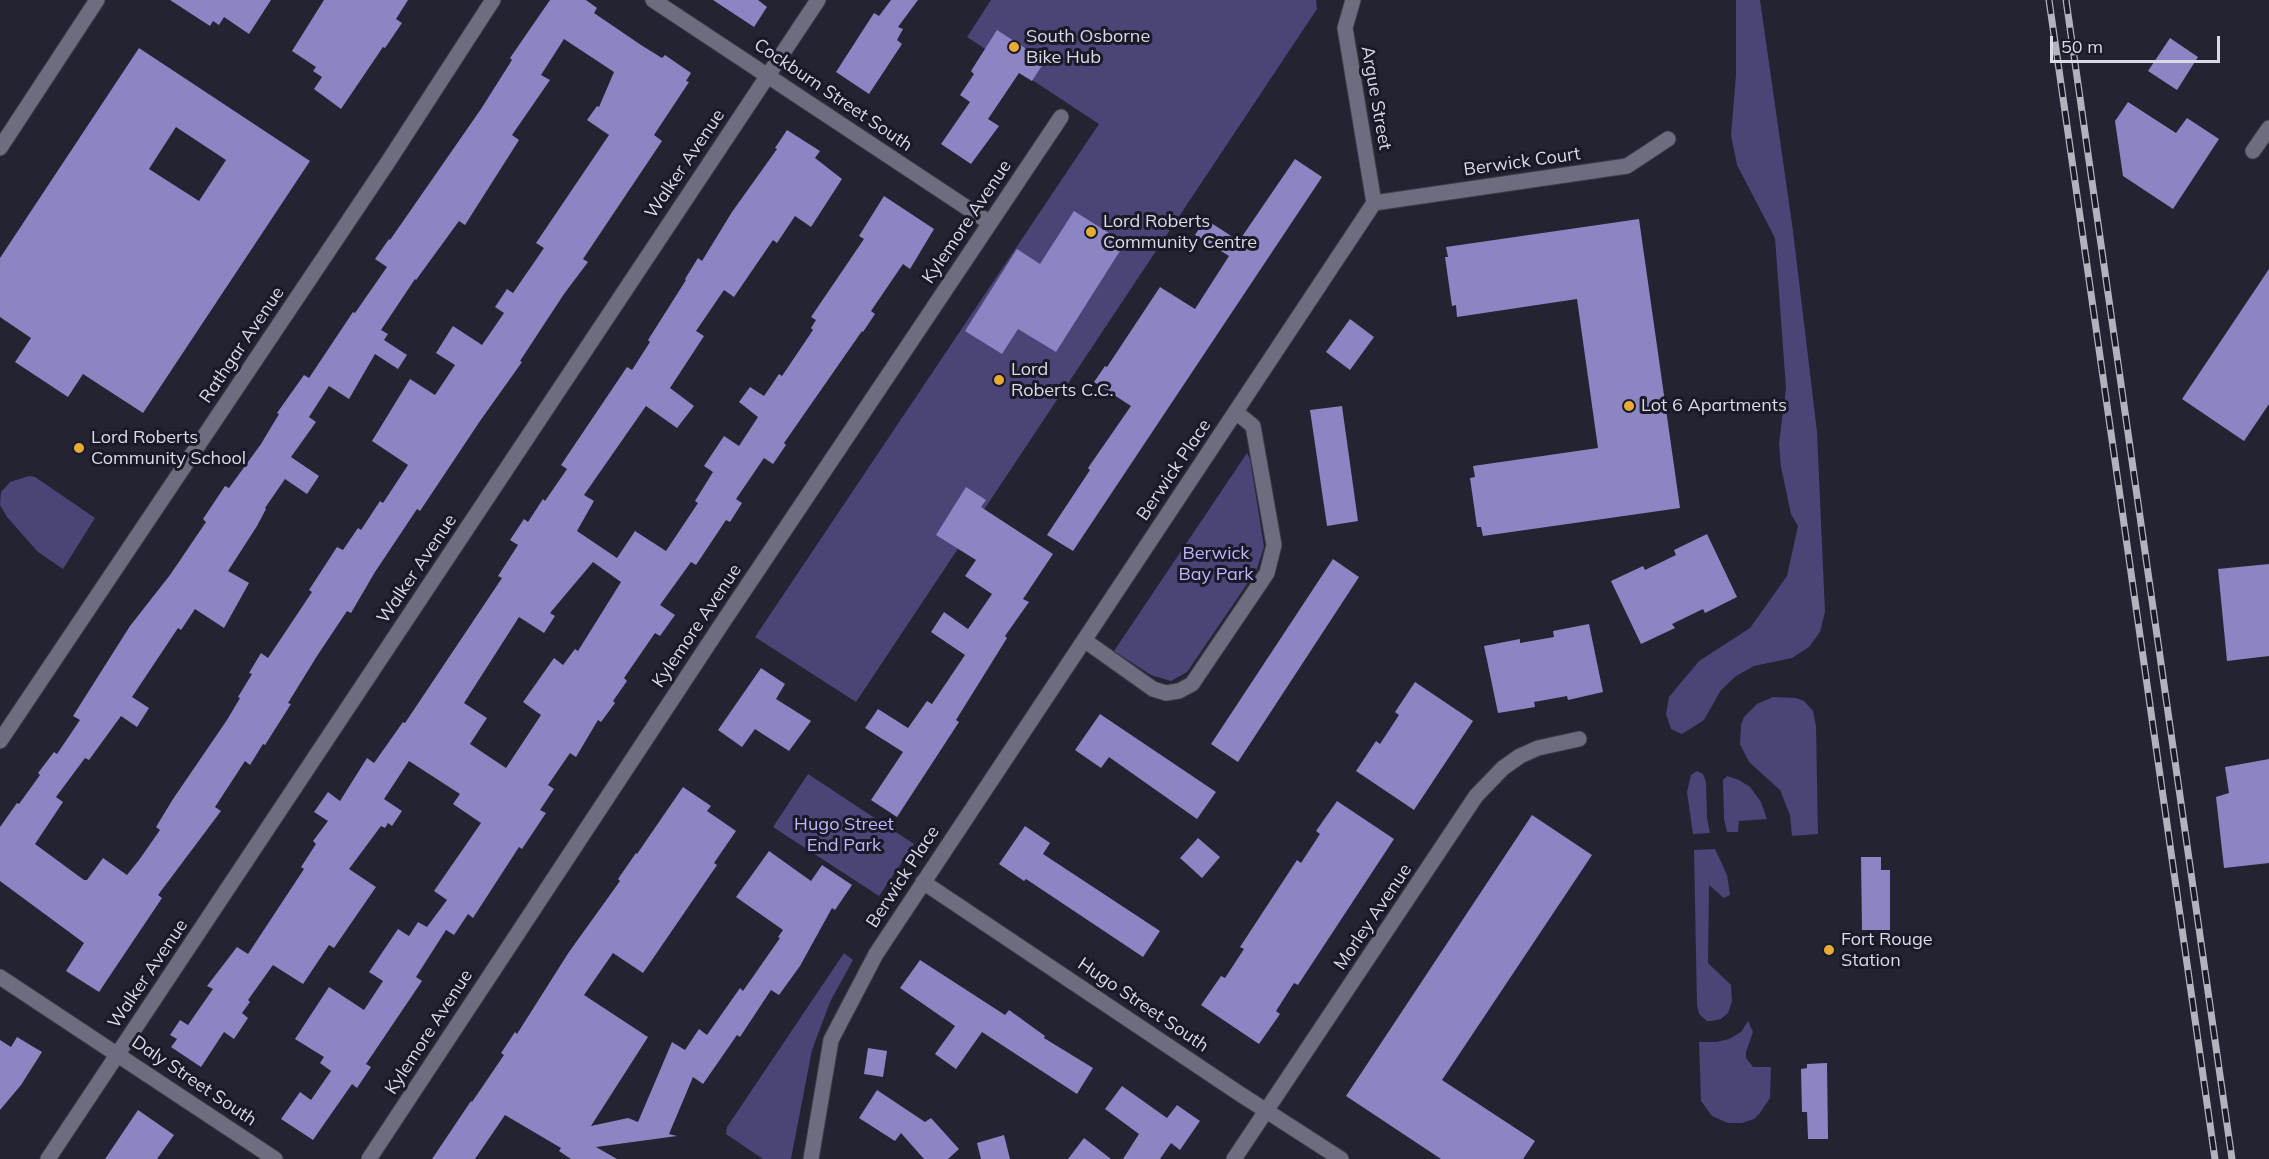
<!DOCTYPE html>
<html>
<head>
<meta charset="utf-8">
<style>
  body { margin:0 }
  #map { position:relative; width:2269px; height:1159px; overflow:hidden; background:#242332; font-family:Mulish,sans-serif }
  canvas { display:block }
  .scale { position:absolute; left:2050px; top:36px; width:170px; height:27px; box-sizing:border-box; border:3px solid #dadae4; border-top:0; padding-left:8px; font-size:18px; line-height:21px; white-space:nowrap; color:#dadae4; -webkit-text-stroke:4px #1a1928; paint-order:stroke }
</style>
</head>
<body>
<div id="map">
<canvas width="2269" height="1159"></canvas>
<div class="scale">50 m</div>
</div>
<script>
const ctx = document.querySelector('canvas').getContext('2d');
ctx.lineJoin = 'round';
function paint(path, color) { ctx.fillStyle = color; ctx.fill(path, 'evenodd'); }
const poly = rows => new Path2D(rows.map(r => 'M' + r).join(''));
function strokePath(path, color, width, dash) { ctx.strokeStyle = color; ctx.lineWidth = width; ctx.lineCap = dash ? 'butt' : 'round'; ctx.setLineDash(dash || []); ctx.stroke(path); }
function drawText(font, color, halo, rows, align = 'center') {
  ctx.font = font + ' Mulish,sans-serif'; ctx.lineWidth = 6; ctx.setLineDash([]); ctx.textBaseline = 'middle'; ctx.strokeStyle = halo; ctx.fillStyle = color; for (const [text, x, y, turn = 0] of rows) {
    ctx.save(); ctx.translate(x, y); ctx.rotate((+turn || 0) * Math.PI / 180); ctx.textAlign = isNaN(turn) ? turn : align; if (halo) ctx.strokeText(text, 0, 0); ctx.fillText(text, 0, 0); ctx.restore();
  }
}
paint(poly([
  [991,0,1316,0,1317,9,856,702,755,637,1099,124,967,37],
  [1736,0,1760,0,1793,231,1817,432,1825,612,1820,632,1809,647,1792,658,1754,666,1736,676,1721,690,1704,720,1682,734,1671,729,1666,714,1669,697,1699,661,1750,628,1787,576,1798,526,1791,514,1781,467,1779,444,1786,388,1775,238,1737,165,1731,135,1736,75],
  [1247,453,1250,459,1264,547,1256,571,1187,672,1171,681,1151,675,1114,651],
  [29,476,35,477,95,518,63,569,38,552,7,517,0,505,1,492,10,482],
  [1773,697,1796,698,1804,701,1813,711,1816,726,1818,834,1792,836,1790,815,1780,790,1749,762,1740,744,1741,725,1744,717,1757,704],
  [1697,771,1703,774,1706,782,1707,818,1710,833,1693,834,1687,792,1691,775],
  [808,774,914,844,879,896,773,827],
  [1727,776,1739,780,1750,787,1761,802,1767,819,1739,821,1738,832,1727,832,1724,819,1723,780],
  [1715,849,1727,875,1730,895,1724,898,1709,885,1708,963,1731,985,1732,1001,1728,1013,1721,1019,1712,1021,1707,1021,1699,1014,1697,1005,1694,850],
  [844,953,853,960,830,1002,812,1050,791,1159,763,1159,726,1134,727,1127],
  [1748,1021,1753,1032,1746,1052,1746,1058,1753,1067,1771,1067,1770,1098,1760,1113,1754,1119,1742,1123,1728,1123,1712,1116,1701,1101,1699,1042,1716,1042,1729,1039,1741,1032]
]), '#4a4477');
paint(poly([
  [170,0,271,0,249,34,224,17,219,25,213,21,210,26],
  [324,0,408,0,396,19,402,23,385,48,383,47,341,109,314,89,322,77,313,71,316,67,292,51],
  [550,0,586,0,597,8,594,13,641,45,662,58,665,55,691,73,686,81,689,82,654,135,662,141,583,259,588,262,564,294,520,361,522,362,480,421,420,511,417,509,375,572,351,613,347,611,317,656,288,703,291,704,265,745,263,744,250,765,245,761,215,807,221,811,158,895,162,898,99,992,66,971,84,943,0,881,0,827,17,803,19,804,40,775,38,773,54,752,57,754,80,720,73,716,130,626,170,575,206,522,203,519,225,486,229,488,261,444,279,414,277,413,304,375,309,378,353,312,355,313,387,267,375,259,389,239,390,240,481,109,512,60,510,58],
  [564,39,614,72,599,107,597,106,587,120,609,135,536,243,544,248,513,293,507,289,495,307,504,313,482,345,453,326,436,353,455,365,435,395,410,379,372,441,408,465,383,503,380,501,361,530,358,528,343,550,337,547,309,590,312,592,268,658,261,653,249,673,252,674,238,697,240,698,227,720,173,799,156,827,160,830,139,860,127,875,103,858,87,880,84,880,35,844,63,802,56,797,85,758,89,760,121,716,137,727,149,708,132,697,178,628,181,630,195,609,224,628,249,583,228,571,257,526,266,509,265,508,285,479,307,494,319,476,291,457,316,422,309,417,329,386,349,399,375,354,398,369,407,355,384,340,388,334,381,330,415,279,416,280,459,221,465,225,519,140,512,135,550,80,541,75],
  [713,0,758,0,767,7,754,27],
  [891,0,918,0,898,27,903,29,897,40,902,44,869,94,836,72,874,13,879,16],
  [997,30,1045,61,1032,81,1019,73,988,119,999,126,971,164,941,144,970,102,960,95,974,74,971,71],
  [2170,38,2198,57,2177,90,2148,71],
  [139,48,310,161,143,413,83,374,68,397,15,362,31,338,0,317,0,258],
  [176,127,226,160,199,201,149,169],
  [2128,102,2176,133,2187,118,2219,139,2173,209,2123,176,2115,121],
  [787,130,820,151,815,158,842,179,811,227,795,216,777,243,773,240,734,297,724,290,696,331,704,336,670,388,694,406,677,428,646,406,584,495,594,501,577,531,617,558,635,531,666,551,698,503,695,501,713,472,704,466,724,436,739,446,758,417,739,402,750,387,764,396,779,374,782,376,813,330,811,328,816,320,811,317,864,239,859,236,884,196,934,229,910,269,903,264,871,311,875,314,863,332,862,331,784,443,786,445,773,464,764,458,736,499,742,503,730,522,726,520,696,565,691,562,660,605,675,615,660,636,655,633,624,678,627,681,613,701,615,703,601,722,598,720,576,757,570,753,548,785,554,789,540,810,546,813,522,849,519,847,473,918,468,914,454,935,446,930,416,977,422,981,366,1064,371,1067,357,1088,352,1084,313,1140,281,1119,300,1092,311,1100,331,1071,320,1063,324,1057,295,1039,329,987,364,1010,383,981,369,972,398,929,409,936,418,922,427,927,447,900,434,891,481,823,453,804,460,794,409,761,384,799,402,811,392,826,388,823,385,828,381,826,349,869,376,887,334,948,329,945,303,984,273,965,248,1000,250,1002,242,1013,248,1018,234,1039,224,1032,201,1067,171,1047,177,1039,170,1035,180,1020,188,1025,213,989,207,986,237,947,248,954,304,869,301,867,316,844,313,841,328,821,314,812,328,792,340,801,367,758,374,763,403,722,405,723,502,578,498,576,518,545,510,540,524,519,528,522,543,499,545,501,567,469,561,465,627,367,632,370,650,342,648,340,686,280,685,279,698,258,702,261,732,212,777,149,775,148],
  [593,562,621,582,578,651,575,649,563,665,554,658,523,702,541,715,506,768,470,744,487,718,464,703,519,617,544,633,555,616,550,613],
  [1295,159,1322,177,1073,551,1047,535,1090,470,1088,468,1131,406,1094,382,1105,366,1107,367,1160,287,1195,309,1229,256,1195,235,1205,219,1239,241],
  [1074,211,1125,243,1056,352,1018,329,1002,354,965,331,1017,249,1040,264],
  [1639,219,1680,508,1483,536,1481,527,1477,527,1470,478,1475,477,1473,466,1598,448,1577,299,1457,317,1456,305,1452,306,1445,257,1448,257,1446,247],
  [2269,269,2269,404,2244,441,2182,399],
  [1350,319,1374,337,1350,370,1326,352],
  [1342,406,1358,521,1327,526,1310,410],
  [966,487,986,500,981,507,1053,554,1023,599,1029,602,1005,636,1007,638,956,720,959,722,897,817,871,800,903,752,865,728,878,709,908,728,927,701,932,704,965,655,931,632,944,612,968,629,992,594,965,576,976,560,936,535],
  [1707,534,1737,597,1705,613,1703,609,1672,624,1675,628,1641,644,1611,581,1643,566,1645,570,1676,555,1674,550],
  [1333,559,1359,577,1238,762,1211,744],
  [2269,564,2269,656,2227,661,2218,569],
  [1589,624,1603,692,1568,700,1567,696,1534,702,1535,707,1498,713,1484,646,1520,639,1520,643,1554,637,1553,631],
  [761,668,785,684,776,699,811,721,789,751,755,729,742,747,718,730],
  [1415,682,1473,721,1414,810,1356,771,1376,741,1380,744,1399,715,1395,712],
  [1100,714,1216,792,1197,819,1109,757,1101,768,1075,750],
  [2269,759,2269,863,2224,868,2216,797,2229,793,2225,767],
  [683,787,711,806,707,811,736,831,714,863,717,865,643,973,613,953,584,995,648,1037,591,1126,628,1118,638,1122,672,1042,685,1050,699,1029,707,1035,740,988,743,991,780,938,778,937,783,930,736,897,769,851,811,881,822,865,852,885,835,910,832,908,800,966,779,995,771,990,740,1037,737,1035,703,1084,693,1077,669,1134,677,1136,596,1147,617,1159,571,1159,559,1151,561,1148,505,1115,475,1159,432,1159,471,1101,472,1102,504,1055,501,1053,515,1032,517,1034,569,952,620,881,618,879,636,853,637,854],
  [1337,801,1394,839,1298,985,1294,983,1276,1011,1280,1014,1259,1044,1201,1005,1221,976,1225,978,1244,949,1240,947,1297,860,1301,863,1320,834,1316,831],
  [1532,815,1592,855,1442,1080,1535,1141,1523,1159,1441,1159,1346,1096],
  [1025,826,1050,843,1043,854,1160,931,1143,957,1026,879,1024,881,999,864],
  [1198,838,1220,857,1202,878,1180,858],
  [1861,857,1881,857,1881,870,1890,870,1890,930,1862,930],
  [920,960,1005,1015,1009,1010,1045,1036,1044,1038,1093,1068,1077,1094,982,1032,956,1069,935,1054,955,1026,900,988],
  [17,1037,42,1052,21,1085,0,1110,0,1040,11,1047],
  [868,1048,887,1051,883,1077,864,1074],
  [1827,1063,1828,1139,1808,1139,1807,1112,1802,1112,1801,1069,1807,1068,1807,1064],
  [1122,1086,1167,1118,1177,1105,1200,1121,1180,1150,1171,1143,1160,1159,1123,1159,1139,1134,1105,1109],
  [877,1090,925,1122,931,1118,959,1149,948,1159,924,1159,901,1133,895,1141,859,1118],
  [138,1110,174,1135,157,1159,105,1159],
  [1004,1135,1010,1159,981,1159,977,1143],
  [1084,1138,1111,1159,1068,1159]
]), '#8b85c3');
const minor = poly([
  [653,0,990,223],
  [1353,0,1345,28,1374,203],
  [0,148,97,0],
  [2253,151,2269,128],
  [1374,203,1627,166,1668,139],
  [1084,640,1153,689,1166,693,1179,691,1192,684,1267,573,1274,545,1253,426,1236,412],
  [0,741,388,162,493,0],
  [923,882,1237,1092,1341,1159],
  [0,977,275,1159],
  [48,1159,818,0],
  [369,1159,721,625,1061,117],
  [811,1159,831,1040,876,954,1374,203],
  [1234,1159,1476,796,1503,768,1520,756,1538,748,1579,739]
]);
strokePath(minor, '#3e3d4a', 17);
strokePath(minor, '#6e6d7f', 15);
const rail = poly([
  [2049,0,2215,1159],
  [2066,0,2232,1159]
]);
strokePath(rail, '#b3b3be', 7);
strokePath(rail, '#1a1928', 4.5, [14]);
for (const [x, y, r, color] of [
  [1014,47,6,"#e6ac36"],
  [1091,232,6,"#e6ac36"],
  [999,380,6,"#e6ac36"],
  [1629,406,6,"#e6ac36"],
  [79,448,6,"#e6ac36"],
  [1829,950,6,"#e6ac36"]
]) { const dot = new Path2D(); dot.arc(x, y, r, 0, 2 * Math.PI); ctx.fillStyle = color; ctx.fill(dot); strokePath(dot, '#1a1928', 2); }
drawText('18px', '#dadae4', '#1a1928', [
  ["South Osborne",1026,37],
  ["Bike Hub",1026,58],
  ["Lord Roberts",1103,222],
  ["Community Centre",1103,243],
  ["Lord",1011,370],
  ["Roberts C.C.",1011,391],
  ["Lot 6 Apartments",1641,406],
  ["Lord Roberts",91,438],
  ["Community School",91,459],
  ["Fort Rouge",1841,940],
  ["Station",1841,961]
], 'left');
drawText('18px', '#dadae4', '#1a1928', [
  ["Cockburn Street South",833,95,34],
  ["Argue Street",1376,98,80],
  ["Berwick Court",1522,162,-8],
  ["Walker Avenue",685,164,-56],
  ["Kylemore Avenue",967,222,-56],
  ["Rathgar Avenue",242,345,-56],
  ["Berwick Place",1174,470,-56],
  ["Walker Avenue",417,569,-56],
  ["Kylemore Avenue",697,626,-56],
  ["Berwick Place",903,877,-57],
  ["Morley Avenue",1373,917,-56],
  ["Walker Avenue",148,974,-56],
  ["Hugo Street South",1143,1005,34],
  ["Kylemore Avenue",429,1032,-57],
  ["Daly Street South",194,1081,34]
]);
drawText('18px', '#bcb7fc', '#1a1928', [
  ["Berwick",1216,554],
  ["Bay Park",1216,575],
  ["Hugo Street",844,825],
  ["End Park",844,846]
]);
</script>
</body>
</html>
